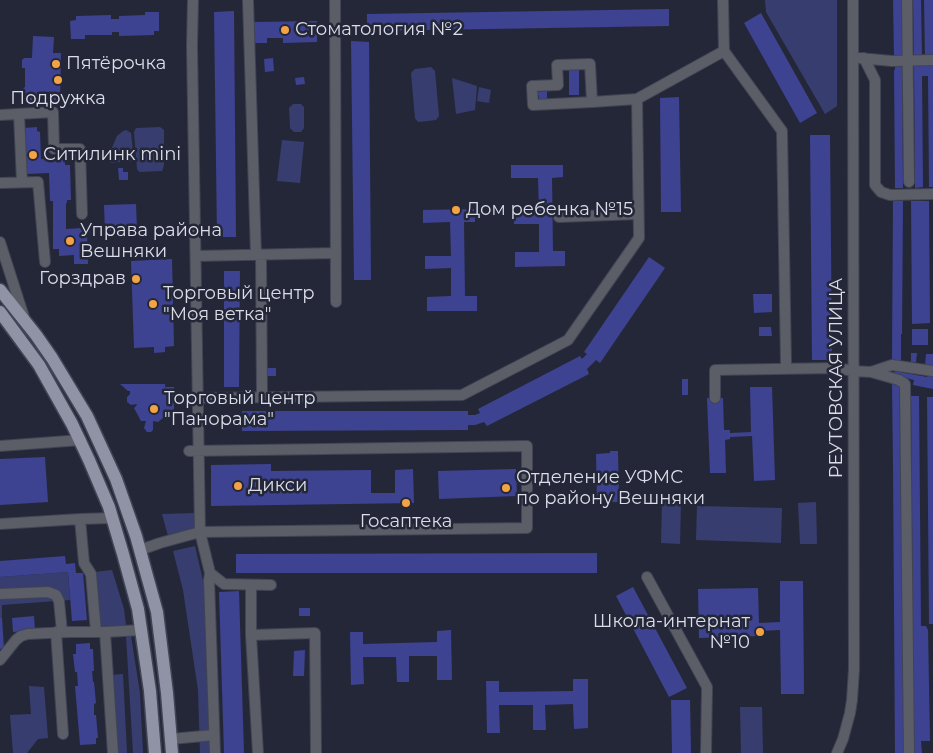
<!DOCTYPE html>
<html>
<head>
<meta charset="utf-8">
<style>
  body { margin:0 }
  canvas { display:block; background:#242738 }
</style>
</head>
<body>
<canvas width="933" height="753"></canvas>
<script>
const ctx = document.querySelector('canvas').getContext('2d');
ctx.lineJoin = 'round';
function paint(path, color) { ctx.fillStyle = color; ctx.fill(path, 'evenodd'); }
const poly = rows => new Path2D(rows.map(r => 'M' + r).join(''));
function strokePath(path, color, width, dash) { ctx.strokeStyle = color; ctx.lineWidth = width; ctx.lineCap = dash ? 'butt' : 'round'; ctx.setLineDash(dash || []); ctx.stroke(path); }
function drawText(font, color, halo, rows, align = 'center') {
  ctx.font = font + ' Montserrat,sans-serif'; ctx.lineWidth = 5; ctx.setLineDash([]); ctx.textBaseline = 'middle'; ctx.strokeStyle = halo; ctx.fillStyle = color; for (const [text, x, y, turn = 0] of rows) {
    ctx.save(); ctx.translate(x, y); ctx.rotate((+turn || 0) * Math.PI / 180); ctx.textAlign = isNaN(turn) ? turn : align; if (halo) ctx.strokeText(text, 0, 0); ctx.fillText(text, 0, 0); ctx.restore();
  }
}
paint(poly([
  [765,0,837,0,837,106,825,114,766,12],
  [431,67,435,71,439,116,436,120,418,122,415,118,411,73,415,69],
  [452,78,477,86,475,110,456,114],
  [479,87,491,90,489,103,477,101],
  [293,104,301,104,304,107,304,128,301,132,294,132,290,128,289,108],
  [160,127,164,130,164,165,162,171,139,172,137,169,134,132,136,128],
  [126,130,131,133,134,161,110,163,108,157,117,136,123,131],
  [282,140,304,142,300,183,277,181],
  [662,502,681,503,680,544,661,543],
  [816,502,817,544,800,544,798,503],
  [697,506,782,508,781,543,696,540],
  [196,513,196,529,168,536,162,514],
  [195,546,204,585,211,753,200,753,198,690,183,590,173,551],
  [112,570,124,609,126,626,100,629,94,572],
  [68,572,70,600,2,605,2,618,0,618,0,577],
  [126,636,131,636,140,693,143,753,133,753],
  [123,674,127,753,115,753,111,675],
  [29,686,44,687,48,738,38,739,27,753,13,753,10,715,31,714],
  [762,707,763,753,741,753,740,707]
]), '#383d6f');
paint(poly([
  [893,0,902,0,902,56,894,56],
  [913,0,921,0,922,56,914,56],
  [924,0,933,0,933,56,925,56],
  [669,9,669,26,367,31,367,14],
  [234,11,236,237,217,237,214,12],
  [145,12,159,12,159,31,154,31,154,35,119,36,119,32,112,32,112,35,85,35,85,39,71,39,70,21,76,20,76,16,111,15,111,19,119,19,119,16,145,15],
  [761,13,817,113,800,123,744,23],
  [317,21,317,42,283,43,283,38,267,38,267,43,254,43,254,22],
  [33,36,54,37,53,53,61,53,60,106,32,106,19,92,25,87,25,68,22,68,22,60,24,58,32,58],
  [351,41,369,42,371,280,354,280],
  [273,58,274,71,265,72,264,59],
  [151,59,159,59,159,67,150,67],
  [914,64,933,65,933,187,929,187,928,76,922,76,923,187,915,188],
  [895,65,902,65,903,188,895,188,894,70,895,70],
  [569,69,579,69,579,95,569,95],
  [304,77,305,84,296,85,295,78],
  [547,91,547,99,539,99,539,95,536,96,535,92],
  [679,97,681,212,661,212,660,98],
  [37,127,37,131,40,132,41,159,65,159,65,165,70,165,71,200,67,200,67,203,66,203,66,229,82,228,82,233,87,233,88,264,74,264,74,255,59,256,59,249,53,249,53,201,50,201,49,173,27,174,27,168,22,168,24,128],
  [810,135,830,135,832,360,812,360],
  [511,165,563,165,563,177,552,178,553,251,565,251,565,266,515,267,515,252,539,252,539,224,514,224,513,211,539,211,538,178,511,178],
  [118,168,123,168,123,172,128,172,128,180,119,180],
  [893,201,903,201,902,334,901,334,901,360,892,360],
  [911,201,929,201,930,323,912,324],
  [136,204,137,229,105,231,104,205],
  [475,209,475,222,464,222,465,296,477,296,477,311,427,311,427,297,451,296,451,268,425,269,425,256,451,256,450,222,423,223,423,210],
  [649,257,665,268,600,363,596,360,587,369,589,374,487,426,484,422,475,425,468,425,468,430,242,431,242,411,468,411,468,415,475,415,480,413,478,409,580,356,582,359,587,354,584,352],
  [172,259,174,346,165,347,165,352,154,353,154,347,134,348,131,261],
  [224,271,240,271,239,387,224,387],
  [753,294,772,294,772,312,754,313],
  [759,327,771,327,772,336,759,336],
  [912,329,928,329,928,345,912,345],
  [911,353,917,353,916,362,911,362],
  [926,354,933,354,933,366,925,366],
  [265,368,276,368,276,376,265,376],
  [895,371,927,377,929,372,933,373,933,389,913,385,914,380,893,375],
  [682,379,688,379,688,395,682,395],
  [892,382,899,384,901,466,904,753,895,753,893,466],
  [120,384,165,384,165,387,174,387,174,409,158,422,153,421,153,430,151,432,147,432,144,428,146,421,141,421,134,408,136,406,137,404,131,405,127,402,127,397,130,394,130,391,128,391],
  [750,387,772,387,775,480,754,481,752,436,730,437,730,439,725,440,726,473,710,473,707,398,723,398,724,430,730,430,730,433,751,432],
  [911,396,919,396,921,626,926,626,928,630,930,741,921,741,922,753,914,753],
  [927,397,933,397,933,624,929,624],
  [610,451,618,451,619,502,610,502,610,500,597,500,596,454,610,453],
  [45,457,48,502,0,505,0,459],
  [271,464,271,471,371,470,371,493,395,493,395,470,413,469,414,503,211,506,211,465],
  [516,469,517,496,439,499,438,471],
  [597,553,597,573,236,573,236,554],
  [65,556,66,564,75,563,76,573,83,573,87,620,72,621,68,572,0,577,0,561],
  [780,581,803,581,804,694,781,694,780,630,759,631,759,636,699,638,698,589,758,588,759,623,780,622],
  [633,587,687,688,669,697,616,596],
  [239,591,244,753,224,753,219,592],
  [299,608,310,608,310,616,299,616],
  [34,616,35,630,13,632,12,618],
  [0,618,2,618,4,648,0,649],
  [451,630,452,680,437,680,437,656,409,656,409,682,397,682,396,657,363,657,364,684,351,685,350,632,363,632,363,644,437,642,437,631],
  [90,643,90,649,93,649,94,671,92,671,93,682,94,682,96,703,94,704,94,715,96,715,98,738,96,738,96,744,80,745,75,686,78,686,77,672,75,672,73,654,76,654,76,644],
  [305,650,304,676,293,676,294,651],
  [573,679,588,679,588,728,574,729,573,704,545,705,546,730,533,730,533,705,499,705,500,733,487,733,486,681,499,681,499,692,573,691],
  [671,700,690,700,691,753,672,753]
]), '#3d4291');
const minor = poly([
  [193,0,192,46,200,532,210,573,209,580,215,753],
  [248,0,256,255],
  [335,0,336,302],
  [907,0,909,182],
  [724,51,782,131,786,364],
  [859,58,892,61,933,60],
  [864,58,875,80,875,185,881,192,890,195,933,194],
  [592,102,590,64,557,65,558,85,532,86,533,105,592,102,637,99],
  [19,114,22,182],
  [0,115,53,112,54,149,80,149,82,214],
  [0,183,38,182,45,262],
  [559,217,638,214],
  [0,242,24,317],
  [261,255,262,397],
  [196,256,336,253],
  [871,372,899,380,905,384,909,753],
  [198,398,462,395,568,340,639,238,637,99,724,51,723,0],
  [715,398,715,370,836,368,854,371,871,372,892,365,933,371],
  [0,446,81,440],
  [80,519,84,563,91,574,96,632],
  [0,524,80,519,112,518],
  [140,550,160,543,200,532,527,528,527,446,189,451],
  [210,573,224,584,271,585],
  [647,577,707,687,706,753],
  [251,585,251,635,315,633,316,753],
  [0,594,48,592,56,595,59,601,62,632],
  [56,632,63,734],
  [105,632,113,753],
  [251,635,258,753],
  [0,660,16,640,21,636,28,634,69,632,105,632,142,630],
  [171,739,214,735],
  [837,753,843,739,850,713,852,700,854,669,853,0]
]);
const major = poly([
  [0,290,36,335,52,358,87,416,116,479,136,536,157,612,167,693,172,753],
  [0,312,39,365,72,424,89,460,109,507,123,554,138,609,150,691,155,753]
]);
strokePath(minor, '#414454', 12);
strokePath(major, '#414454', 15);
strokePath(minor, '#5c5e67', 10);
strokePath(major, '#8f93a5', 12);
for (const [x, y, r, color] of [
  [285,30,5,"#f4a344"],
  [56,64,5,"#f4a344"],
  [58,80,5,"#f4a344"],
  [33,155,5,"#f4a344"],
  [456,210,5,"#f4a344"],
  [70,241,5,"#f4a344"],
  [136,279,5,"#f4a344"],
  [153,304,5,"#f4a344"],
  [154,409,5,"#f4a344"],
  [238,486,5,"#f4a344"],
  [506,488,5,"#f4a344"],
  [406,503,5,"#f4a344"],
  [760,632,5,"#f4a344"]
]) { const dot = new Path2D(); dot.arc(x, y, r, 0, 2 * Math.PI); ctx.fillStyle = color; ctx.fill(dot); strokePath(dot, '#242738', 2); }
drawText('18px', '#dbdde8', '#242738', [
  ["Стоматология №2",295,30],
  ["Пятёрочка",66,64],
  ["Подружка",58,99,"center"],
  ["Ситилинк mini",43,155],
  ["Дом ребенка №15",466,210],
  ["Управа района",80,231],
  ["Вешняки",80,252],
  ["Горздрав",126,279,"right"],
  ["Торговый центр",163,294],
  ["\"Моя ветка\"",163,315],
  ["Торговый центр",164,399],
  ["\"Панорама\"",164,420],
  ["Отделение УФМС",516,478],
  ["по району Вешняки",516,499],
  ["Дикси",248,486],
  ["Госаптека",406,522,"center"],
  ["Школа-интернат",750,622,"right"],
  ["№10",750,643,"right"]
], 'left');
drawText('18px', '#dbdde8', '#242738', [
  ["РЕУТОВСКАЯ УЛИЦА",837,378,-90]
]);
</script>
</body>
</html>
